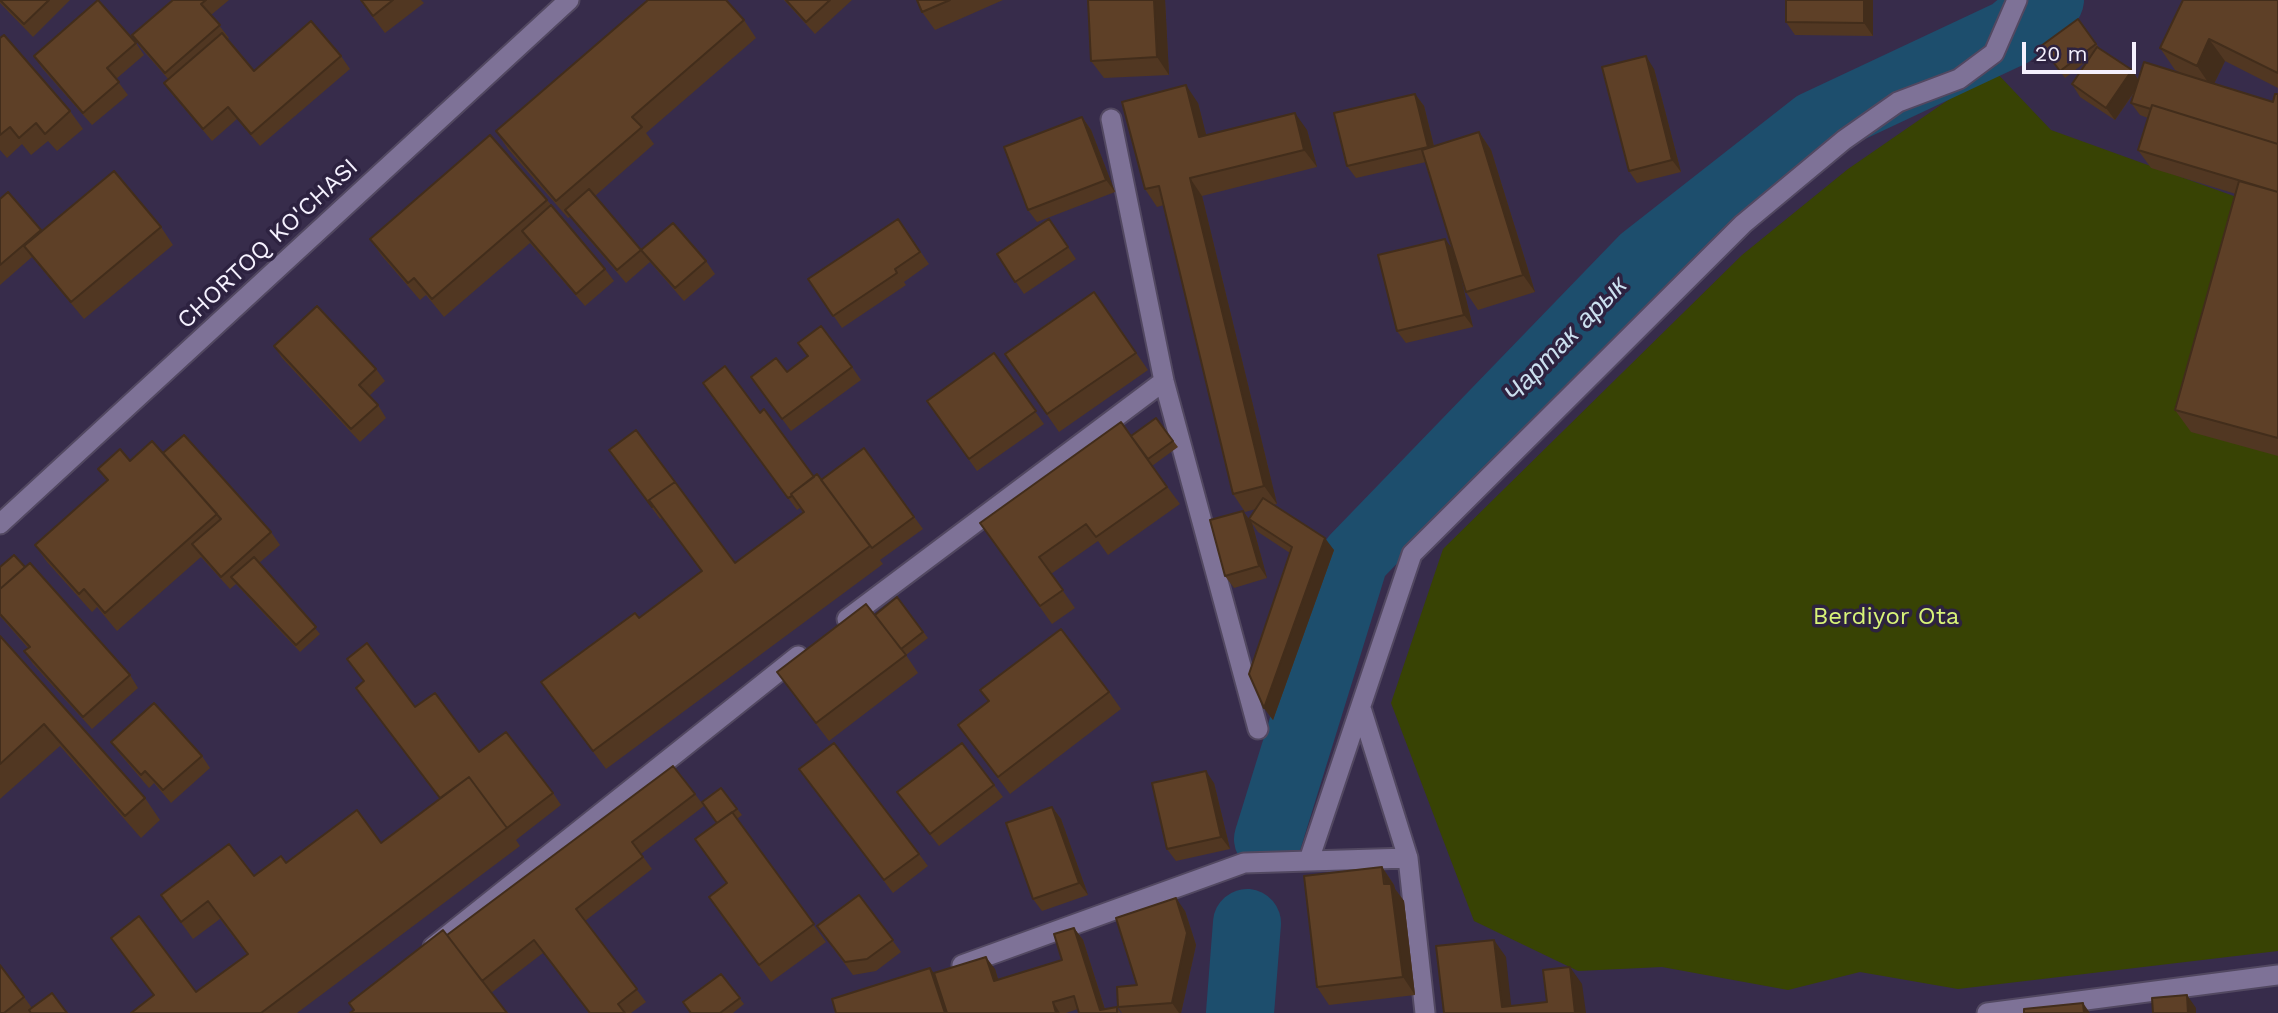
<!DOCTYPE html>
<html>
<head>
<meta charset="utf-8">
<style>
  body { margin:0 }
  #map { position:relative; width:2278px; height:1013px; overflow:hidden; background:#372c4b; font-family:"Work Sans",sans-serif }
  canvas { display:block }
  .scale { position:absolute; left:2022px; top:42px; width:114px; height:32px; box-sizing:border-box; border:4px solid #f5f1fe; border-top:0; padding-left:9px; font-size:21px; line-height:24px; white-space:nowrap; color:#f5f1fe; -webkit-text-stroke:5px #2d2240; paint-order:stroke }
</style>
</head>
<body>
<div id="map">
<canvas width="2278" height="1013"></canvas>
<div class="scale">20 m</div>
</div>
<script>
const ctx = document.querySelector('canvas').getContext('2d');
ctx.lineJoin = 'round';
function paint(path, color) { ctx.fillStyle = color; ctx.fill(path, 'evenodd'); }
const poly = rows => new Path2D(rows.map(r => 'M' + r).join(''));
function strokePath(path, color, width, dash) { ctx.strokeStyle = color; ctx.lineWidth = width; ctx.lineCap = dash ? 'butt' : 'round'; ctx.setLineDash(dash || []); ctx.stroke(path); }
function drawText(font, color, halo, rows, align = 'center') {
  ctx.font = font + ' "Work Sans",sans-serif'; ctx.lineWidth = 7; ctx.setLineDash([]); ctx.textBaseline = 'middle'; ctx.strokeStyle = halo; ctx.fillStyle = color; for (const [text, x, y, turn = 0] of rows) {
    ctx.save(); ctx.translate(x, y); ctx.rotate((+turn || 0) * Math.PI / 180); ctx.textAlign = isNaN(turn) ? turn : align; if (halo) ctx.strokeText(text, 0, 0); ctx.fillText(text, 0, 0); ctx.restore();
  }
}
paint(poly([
  [1993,69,2051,130,2253,203,2278,454,2278,951,1958,989,1860,972,1788,990,1662,967,1578,971,1474,921,1391,703,1443,549,1742,255,1848,169]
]), '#384304');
strokePath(poly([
  [1268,839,1355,558,1644,259,1815,125,2011,33,2050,0],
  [1240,1013,1247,923]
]), '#1d4e6d', 68);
const minor = poly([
  [1111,119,1164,381,1258,729],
  [847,619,1164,381],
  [1362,711,1408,858],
  [1309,860,1412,554,1743,224,1844,140,1898,102,1959,79,1994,53,2017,0],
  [433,947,798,656],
  [962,965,1244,863,1408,858,1425,1013],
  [1987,1013,2278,975]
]);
const tertiary = poly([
  [0,524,569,0]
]);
strokePath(minor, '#524861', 23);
strokePath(tertiary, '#524861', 23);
strokePath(minor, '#7e7297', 19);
strokePath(tertiary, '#7e7297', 19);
paint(poly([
  [0,0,70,0,33,37,0,3],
  [173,0,229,0,211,15,229,38,227,39,254,71,341,56,350,69,260,146,237,119,212,141,173,95,164,83,169,80,141,48,132,35],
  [360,0,421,0,424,3,385,33],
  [784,0,852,0,815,34],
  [917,0,1003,0,935,30,922,12],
  [1088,0,1165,0,1169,75,1104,78,1091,61],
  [1873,0,1873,36,1795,35,1786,22],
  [2278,0,2278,88,2225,61,2214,84,2273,102,2278,94,2278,456,2191,432,2175,410,2236,194,2151,168,2138,150,2148,118,2140,115,2131,103,2136,90,2115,120,2080,97,2072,84,2088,60,2065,78,2041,46,2078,19,2100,49,2132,70,2138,80,2185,75,2175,70,2160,48],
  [744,20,756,38,646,133,654,144,595,196,641,250,706,261,715,274,684,301,650,262,626,283,570,217,568,218,508,149,496,131],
  [0,38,70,111,83,129,57,151,48,141,31,155,22,144,7,158,0,150],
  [136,43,144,55,116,79,128,95,92,125,42,68,34,56],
  [1654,69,1681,172,1637,183,1629,171],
  [1415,94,1424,106,1434,146,1479,132,1491,150,1535,292,1478,310,1466,292,1455,255,1473,327,1406,343,1397,331,1453,250,1426,162,1356,178,1347,166],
  [1198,103,1206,135,1307,130,1317,167,1202,196,1277,504,1273,505,1334,550,1273,720,1264,708,1290,553,1258,532,1249,519,1256,509,1245,512,1233,494,1164,205,1157,207,1145,189],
  [1082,117,1091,130,1115,192,1037,222,1028,210],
  [8,192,42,231,161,227,173,245,84,319,32,257,0,285,0,199],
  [547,200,605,269,614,281,585,306,530,243,444,317,426,295,420,300,382,256,370,239],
  [898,219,929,264,904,282,906,285,842,328,808,279],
  [1049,219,1076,259,1024,294,997,254],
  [1094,292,1148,370,1059,432,1005,354],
  [274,346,376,369,385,381,369,396,378,405,386,418,360,442,282,358],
  [994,353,1044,424,977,471,927,401],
  [852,367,861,380,791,431,751,377,787,372],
  [711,395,760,413,814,477,821,480,864,448,923,529,880,560,883,564,606,769,541,682,639,618,702,572,662,518,660,519,618,462,735,563,803,513,800,508,797,510],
  [1156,418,1178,447,1152,466,1180,504,1108,555,1098,541,1051,574,1075,608,1052,624,980,523,1131,436],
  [163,453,271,532,280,545,259,563,320,634,300,652,236,584,230,589,201,557,117,631,97,607,92,612,47,562,35,545,107,481,98,469],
  [1243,511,1252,523,1267,578,1234,588,1225,576],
  [0,567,25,567,130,675,138,688,92,729,33,664,24,651,28,648,0,616],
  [897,597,928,638,906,655,918,673,829,741,777,672,875,615],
  [0,636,145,798,160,820,141,838,60,746,0,799],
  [356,688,415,707,479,752,553,793,561,805,516,840,520,846,297,1013,131,1013,154,995,111,938,196,992,247,954,220,919,193,939,161,895,254,876,286,863,381,843,440,799],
  [980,690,1109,692,1121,709,1010,794,958,725,989,702],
  [111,742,202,756,210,768,171,803,154,783,149,788,120,754],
  [799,769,919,854,928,866,893,893],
  [1214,783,1230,849,1176,861,1167,849],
  [994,785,1003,797,939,846,897,792],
  [721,788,742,815,737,819,826,942,771,982,721,915,727,884,695,839,717,823],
  [695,794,704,806,641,854,652,869,585,921,646,1002,631,1013,589,1013,543,953,491,993,354,1010,349,1003,447,935],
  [1052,807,1061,819,1088,895,1042,911,1033,899],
  [1382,867,1394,885,1395,889,1404,901,1415,995,1329,1005,1317,987],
  [859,895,901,952,876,971,853,975,817,926],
  [1185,911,1196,945,1181,1013,1122,1013,1118,1007,1137,985],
  [1074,928,1083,940,1105,1009,1117,1007,1121,1013,1079,1013,1078,1009,1066,1013,836,1013,930,968,934,973,995,969,998,979,1062,960],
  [721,974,744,1004,733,1013,691,1013],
  [24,997,32,1008,67,1013,0,1013]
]), '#513722');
paint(poly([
  [1154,0,1165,0,1169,75,1157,57],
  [1864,0,1873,0,1873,36,1864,23],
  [2209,39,2225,61,2212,88,2197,66],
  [1646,56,1654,69,1681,172,1672,160],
  [2132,70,2140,83,2115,120,2106,108],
  [1186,85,1198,103,1211,154,1199,137],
  [1415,94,1424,106,1437,159,1428,147],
  [1295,113,1307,130,1317,167,1304,150],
  [1082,117,1091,130,1115,192,1106,180],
  [1479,132,1491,150,1535,292,1523,275],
  [1190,178,1202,196,1277,504,1264,486],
  [1445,239,1454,251,1473,327,1464,315],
  [1243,511,1252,523,1267,578,1259,566],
  [1325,538,1334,550,1273,720,1264,708],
  [1206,771,1214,783,1230,849,1221,837],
  [1052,807,1061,819,1088,895,1079,883],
  [1382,867,1394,885,1395,889,1404,901,1415,995,1403,977],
  [1176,898,1185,911,1196,945,1181,1013,1179,1013,1172,1003],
  [1074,928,1083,940,1106,1013,1100,1010],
  [1494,940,1506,957,1512,1013,1502,1007],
  [986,957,995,969,1002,993,994,981],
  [1570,967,1582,984,1586,1013,1575,1013],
  [930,968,943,986,952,1013,945,1013],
  [2187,995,2196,1008,2196,1013,2188,1013],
  [1053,1002,1060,1013,1056,1013],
  [2083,1003,2090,1013,2084,1013]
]), '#422d1b');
const building = poly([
  [0,0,49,0,24,24,0,0],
  [98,0,136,43,107,68,119,82,83,113,34,56,98,0],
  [173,0,206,0,201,4,220,25,165,73,132,35,173,0],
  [361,0,393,0,373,16,361,0],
  [648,0,726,0,744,20,632,117,642,127,556,201,496,131,648,0],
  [786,0,830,0,806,22,786,0],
  [917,0,950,0,922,12,917,0],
  [1088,0,1154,0,1157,57,1091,61,1088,0],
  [1786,0,1864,0,1864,23,1786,22,1786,0],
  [2183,0,2278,0,2278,73,2209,39,2197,66,2160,48,2183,0],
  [2078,19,2096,44,2060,71,2041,46,2078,19],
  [311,21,341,56,251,134,228,107,203,129,164,83,222,33,254,71,311,21],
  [4,35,70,111,45,134,36,123,19,138,10,127,0,135,0,38,4,35],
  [2097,47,2132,70,2106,108,2072,84,2097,47],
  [1646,56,1672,160,1629,171,1602,67,1646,56],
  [2144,62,2273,102,2275,94,2278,94,2278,144,2152,105,2151,109,2131,103,2144,62],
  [1186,85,1199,137,1295,113,1304,150,1190,178,1264,486,1233,494,1159,186,1145,189,1122,102,1186,85],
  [1415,94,1428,147,1347,166,1334,113,1415,94],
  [2152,105,2278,144,2278,192,2138,150,2152,105],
  [1082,117,1106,180,1028,210,1004,147,1082,117],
  [1479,132,1523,275,1466,292,1422,150,1479,132],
  [490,135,547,200,432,299,414,278,408,283,370,239,490,135],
  [114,171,161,227,71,302,24,246,114,171],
  [2239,181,2278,192,2278,438,2175,410,2239,181],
  [589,189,641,250,673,223,706,261,675,288,641,250,617,270,565,210,589,189],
  [8,192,41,230,0,265,0,199,8,192],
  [551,205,605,269,576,294,522,231,551,205],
  [898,219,920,252,895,269,897,273,833,316,808,279,898,219],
  [1049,219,1068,247,1015,282,997,254,1049,219],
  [1445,239,1464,315,1397,331,1378,255,1445,239],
  [1094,292,1136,353,1047,414,1005,354,1094,292],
  [317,306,376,369,359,385,378,405,351,429,274,346,317,306],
  [821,326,852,367,782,419,751,377,776,358,787,372,808,356,798,343,821,326],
  [994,353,1036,411,969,459,927,401,994,353],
  [725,366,760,413,764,409,814,477,791,494,792,496,788,498,703,383,725,366],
  [1156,418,1173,441,1148,459,1131,436,1156,418],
  [1121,422,1167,487,1096,537,1086,524,1039,557,1063,590,1040,606,980,523,1121,422],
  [636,430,675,482,649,500,653,506,652,507,609,450,636,430],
  [184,435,271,532,221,577,192,544,221,519,163,453,184,435],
  [152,441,217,514,105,613,84,589,79,594,35,545,108,480,98,469,120,449,130,461,152,441],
  [864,448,914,517,872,548,821,480,864,448],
  [817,474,870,546,593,751,541,682,635,613,639,618,702,571,649,500,675,482,735,563,804,512,791,494,817,474],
  [1263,498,1325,538,1264,708,1249,674,1292,547,1249,519,1263,498],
  [1243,511,1259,566,1225,576,1210,520,1243,511],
  [14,555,25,567,0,589,0,567,14,555],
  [254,557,316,627,296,645,231,577,254,557],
  [30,563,130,675,83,717,24,651,30,647,0,614,0,589,30,563],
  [897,597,923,632,901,649,875,615,897,597],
  [866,604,906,655,816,723,777,672,866,604],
  [1061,629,1109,692,998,777,958,725,989,701,980,690,1061,629],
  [0,636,145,798,125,816,44,724,0,764,0,636],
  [367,643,415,707,435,693,479,752,506,732,553,793,507,828,469,777,440,798,356,688,364,681,347,659,367,643],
  [154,703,202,756,163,790,145,771,141,775,111,742,154,703],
  [834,743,919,854,884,880,799,769,834,743],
  [962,743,994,785,930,834,897,792,962,743],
  [673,766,695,794,632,842,643,857,576,909,637,989,618,1004,625,1013,590,1013,534,940,482,981,447,935,673,766],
  [1206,771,1221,837,1167,849,1152,783,1206,771],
  [469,777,507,828,261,1013,131,1013,154,995,111,938,139,916,196,992,248,954,208,901,181,922,161,895,229,844,254,876,281,856,286,863,357,810,381,843,469,777],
  [721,788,737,809,717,823,702,802,721,788],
  [1052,807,1079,883,1033,899,1006,823,1052,807],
  [732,812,814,924,759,965,709,897,727,883,695,839,732,812],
  [1382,867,1384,884,1391,884,1403,977,1317,987,1304,876,1382,867],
  [859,895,893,940,867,959,845,962,817,926,859,895],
  [1176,898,1187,933,1172,1003,1118,1007,1117,987,1137,985,1116,918,1176,898],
  [1074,928,1100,1010,1117,1007,1117,1013,1079,1013,1074,996,1053,1002,1056,1013,947,1013,934,973,986,957,994,981,1062,960,1054,934,1074,928],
  [443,930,507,1013,350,1013,354,1010,349,1003,443,930],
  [1494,940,1502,1007,1547,1002,1543,970,1570,967,1575,1013,1444,1013,1436,946,1494,940],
  [0,965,24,997,4,1013,0,1013,0,965],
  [930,968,945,1013,836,1013,832,999,930,968],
  [721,974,740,998,720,1013,691,1013,683,1002,721,974],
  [52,993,67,1013,31,1013,29,1010,52,993],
  [2187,995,2188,1013,2153,1013,2152,998,2187,995],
  [2083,1003,2084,1013,2024,1013,2024,1009,2083,1003]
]);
paint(building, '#5e4027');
strokePath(building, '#422d1b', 2);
drawText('24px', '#f5f1fe', '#2d2240', [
  ["CHORTOQ KO'CHASI",268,244,-43]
]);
drawText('24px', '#d8f378', '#2d2240', [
  ["Berdiyor Ota",1886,617]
]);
drawText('italic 26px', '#cbdfee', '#2d2240', [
  ["Чартак арык",1566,340,-46]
]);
</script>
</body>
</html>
